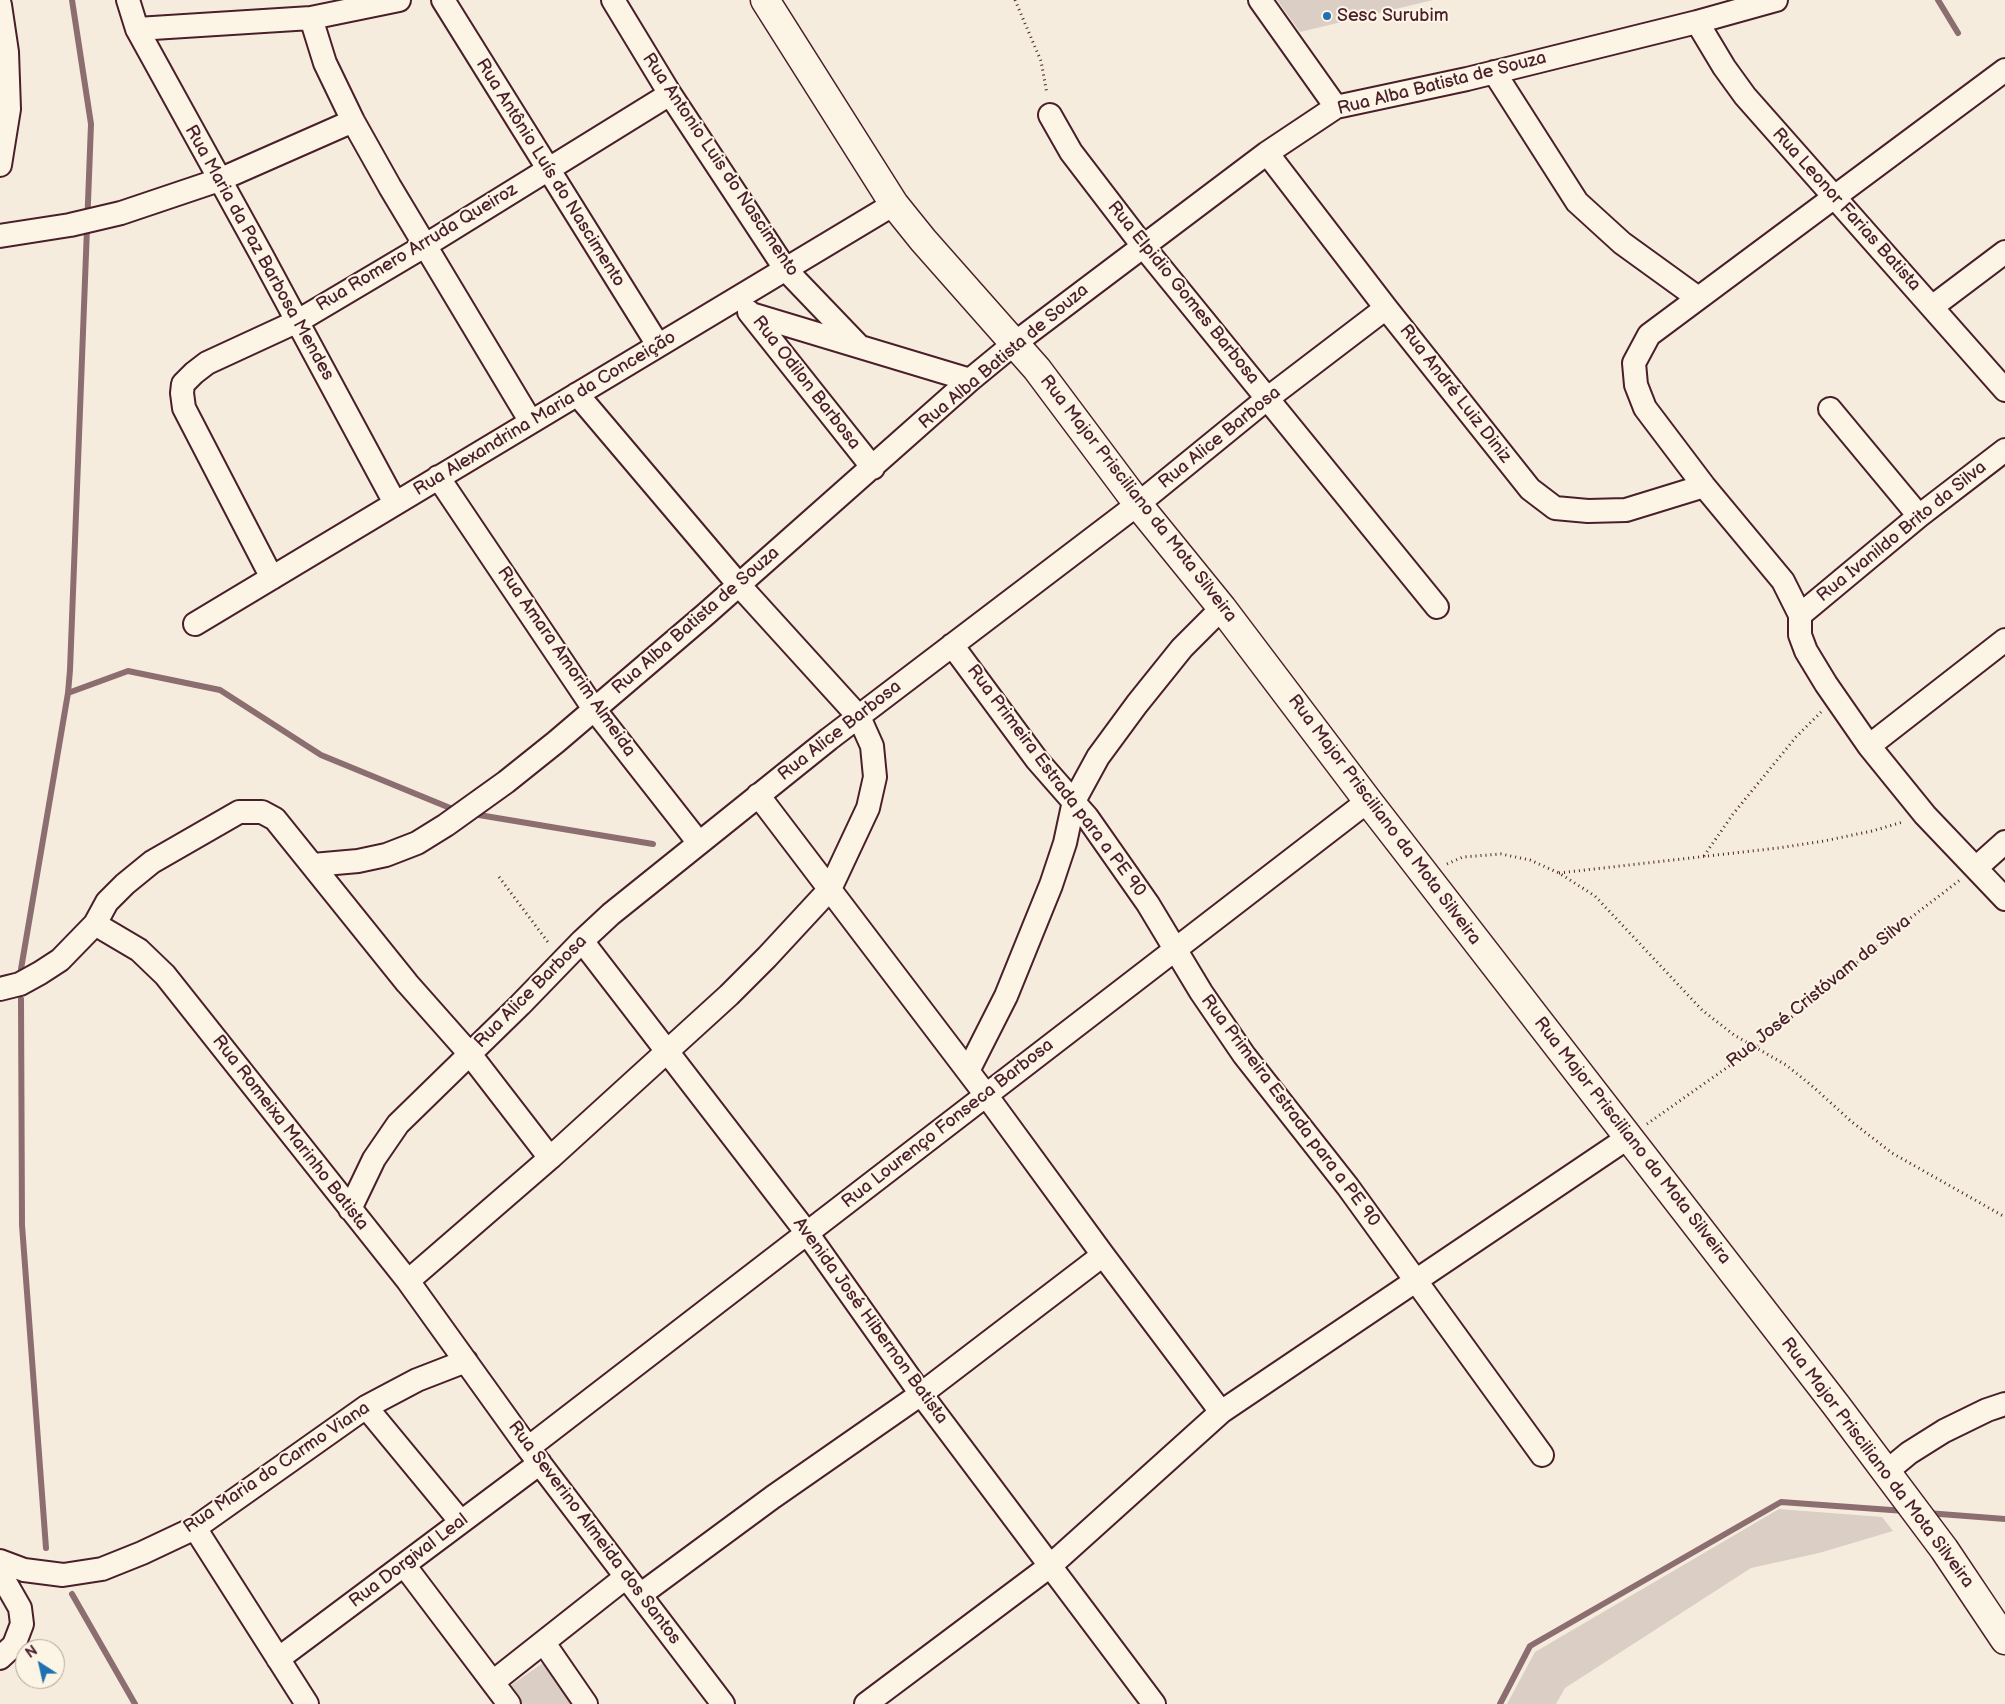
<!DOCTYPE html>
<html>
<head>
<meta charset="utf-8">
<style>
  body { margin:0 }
  #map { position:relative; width:2005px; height:1704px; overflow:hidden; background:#f5ecde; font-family:"Balsamiq Sans",sans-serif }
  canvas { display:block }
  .north { position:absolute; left:15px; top:1639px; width:50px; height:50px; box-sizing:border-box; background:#fcf5e5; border:1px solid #b59f9b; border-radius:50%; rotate:325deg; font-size:14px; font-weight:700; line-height:20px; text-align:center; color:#4a1f2b }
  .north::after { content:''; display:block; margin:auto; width:18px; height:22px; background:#1f6fb2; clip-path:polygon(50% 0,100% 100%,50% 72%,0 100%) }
</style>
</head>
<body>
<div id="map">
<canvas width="2005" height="1704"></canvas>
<div class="north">N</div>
</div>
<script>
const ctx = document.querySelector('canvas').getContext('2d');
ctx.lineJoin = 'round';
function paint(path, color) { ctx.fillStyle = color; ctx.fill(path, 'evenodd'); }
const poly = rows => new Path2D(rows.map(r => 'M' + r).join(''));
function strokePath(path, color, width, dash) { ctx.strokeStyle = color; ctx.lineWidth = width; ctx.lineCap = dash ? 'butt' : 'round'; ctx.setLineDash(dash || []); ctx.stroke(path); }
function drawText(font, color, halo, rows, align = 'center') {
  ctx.font = font + ' "Balsamiq Sans",sans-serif'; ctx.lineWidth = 4; ctx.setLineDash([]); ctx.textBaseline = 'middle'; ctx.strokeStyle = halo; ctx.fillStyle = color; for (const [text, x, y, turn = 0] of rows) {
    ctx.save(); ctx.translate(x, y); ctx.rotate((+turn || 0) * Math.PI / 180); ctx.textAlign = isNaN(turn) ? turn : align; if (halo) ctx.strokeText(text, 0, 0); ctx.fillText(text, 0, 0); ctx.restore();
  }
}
paint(poly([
  [1277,0,1433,0,1300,32],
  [1779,1509,1882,1517,1893,1531,1819,1553,1751,1568,1565,1688,1556,1704,1507,1704,1535,1652],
  [543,1663,573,1704,518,1704,507,1688]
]), '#dbcec4');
strokePath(poly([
  [1938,0,1958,33],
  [68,693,128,671,220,690,321,755,455,810],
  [479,815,653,844],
  [21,969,68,693,70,670,91,124,72,0],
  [21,999,22,1225,46,1548],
  [1927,1513,2005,1519],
  [72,1594,135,1704],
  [1500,1704,1530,1646,1781,1502,1905,1511]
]), '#8c6e70', 6);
const minor = poly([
  [128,0,137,29,261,254,395,503],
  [443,0,658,345],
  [613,0,670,94,786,270,858,345],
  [1260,0,1336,107],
  [0,5,7,52,9,109,0,165],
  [311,18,325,63,353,121,390,187,531,422],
  [1697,22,1724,67,1745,96,2005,390],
  [137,29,311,18,399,0],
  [2005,70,1649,335,1634,363,1636,385,1645,408,1704,486,1783,581,1800,615,1800,635,1806,651,1826,684,1869,746,1925,815,2005,899],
  [1494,72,1577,202,1622,243,1698,298],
  [1050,115,1071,152,1143,246,1437,607],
  [1267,153,1386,308,1530,489,1555,508,1588,511,1626,510,1704,486],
  [0,236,70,225,121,213,219,180,353,121],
  [1932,307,2005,252],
  [749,312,873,468],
  [751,314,970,380],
  [1830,409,1919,516],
  [438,477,594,709,699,843],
  [272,578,184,408,182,393,183,384,194,373,207,363,298,321,426,245,670,94],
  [1800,615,1919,516,2005,450],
  [195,624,894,204],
  [952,645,1037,760,1087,817,1148,904,1201,992,1244,1055,1348,1187,1542,1455],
  [1869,746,2005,640],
  [758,795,986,1095,1103,1255,1221,1412],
  [313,865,358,861,386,855,417,843,446,825,506,782,556,742,706,614,970,380,1015,343,1267,153,1336,107,1467,79,1697,22,1776,0],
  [1976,868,2005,842],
  [95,924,139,950,165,975,408,1281,528,1448,723,1704],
  [582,941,807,1233,921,1394,1154,1704],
  [0,989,20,984,40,973,60,960,95,924,107,902,125,884,152,862,239,812,262,812,275,819,407,983,469,1053,550,1158],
  [968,1071,1006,996,1051,885,1065,843,1074,801,1098,757,1137,704,1182,648,1222,608],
  [350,1209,374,1159,398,1124,520,1005,582,941,611,914,829,739,1138,504,1268,398,1386,308],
  [408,1281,550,1158,729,995,767,957,830,889,868,808,875,777,872,746,859,717,739,585,577,394],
  [366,1407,461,1522],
  [528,1448,1368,801],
  [1886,1472,1909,1453,1944,1431,1987,1410,2005,1404],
  [195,1528,307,1704],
  [0,1561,24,1570,63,1575,102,1569,142,1553,195,1528,366,1407,417,1380,466,1361],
  [404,1565,509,1704],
  [0,1573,20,1608,22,1624,14,1645,0,1658],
  [640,1595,773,1497,921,1394,1103,1255],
  [544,1643,586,1704],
  [278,1659,540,1463],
  [493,1682,626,1577],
  [866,1704,1050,1566,1221,1412,1629,1137]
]);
const major = poly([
  [765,0,894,204,923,240,1037,369,1144,512,1222,608,1368,801,1836,1405,1944,1549,2005,1640]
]);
strokePath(minor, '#4a1f2b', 26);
strokePath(major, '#4a1f2b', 31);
strokePath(poly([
  [1015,0,1041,61,1047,94],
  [1704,856,1733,814,1796,737,1821,712],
  [1447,864,1463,857,1501,854,1530,860,1559,873,1595,896,1702,1010,1734,1035,1786,1065,1811,1085,1852,1122,1892,1153,2005,1217],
  [1559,873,1778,848,1824,841,1872,831,1903,822],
  [499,877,550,945],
  [1647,1124,1756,1047,1909,919,1960,880]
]), '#4a1f2b', 3, [1, 4]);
strokePath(minor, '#fcf5e5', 22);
strokePath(major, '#fcf5e5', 28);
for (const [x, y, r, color] of [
  [1327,16,5,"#1f6fb2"]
]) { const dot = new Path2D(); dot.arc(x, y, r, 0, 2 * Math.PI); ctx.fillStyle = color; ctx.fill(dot); strokePath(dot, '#fcf5e5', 2); }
drawText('18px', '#4a1f2b', '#fcf5e5', [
  ["Sesc Surubim",1337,16]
], 'left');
drawText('18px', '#4a1f2b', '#fcf5e5', [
  ["Rua Alba Batista de Souza",1442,84,-14],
  ["Rua Antonio Luis do Nascimento",720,165,56],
  ["Rua Antônio Luís do Nascimento",550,173,58],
  ["Rua Leonor Farias Batista",1846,210,48],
  ["Rua Romero Arruda Queiroz",417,248,-31],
  ["Rua Maria da Paz Barbosa Mendes",259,253,61],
  ["Rua Elpidio Gomes Barbosa",1183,293,51],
  ["Rua Alba Batista de Souza",1004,357,-40],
  ["Rua Odilon Barbosa",806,383,52],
  ["Rua André Luiz Diniz",1455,394,52],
  ["Rua Alexandrina Maria da Conceição",545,414,-31],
  ["Rua Alice Barbosa",1220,438,-39],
  ["Rua Major Prisciliano da Mota Silveira",1138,499,52],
  ["Rua Ivanildo Brito da Silva",1902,532,-39],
  ["Rua Alba Batista de Souza",696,621,-41],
  ["Rua Amara Amorim Almeida",566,662,55],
  ["Rua Alice Barbosa",840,731,-38],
  ["Rua Primeira Estrada para a PE 90",1056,781,53],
  ["Rua Major Prisciliano da Mota Silveira",1384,820,53],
  ["Rua Alice Barbosa",531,992,-45],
  ["Rua José Cristóvam da Silva",1819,992,-39],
  ["Rua Primeira Estrada para a PE 90",1290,1111,53],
  ["Rua Lourenço Fonseca Barbosa",948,1124,-38],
  ["Rua Romeixa Marinho Batista",290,1133,52],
  ["Rua Major Prisciliano da Mota Silveira",1632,1141,52],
  ["Avenida José Hibernon Batista",870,1321,54],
  ["Rua Major Prisciliano da Mota Silveira",1877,1463,53],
  ["Rua Maria do Carmo Viana",277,1468,-34],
  ["Rua Severino Almeida dos Santos",594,1533,53],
  ["Rua Dorgival Leal",409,1561,-37]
]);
</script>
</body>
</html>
